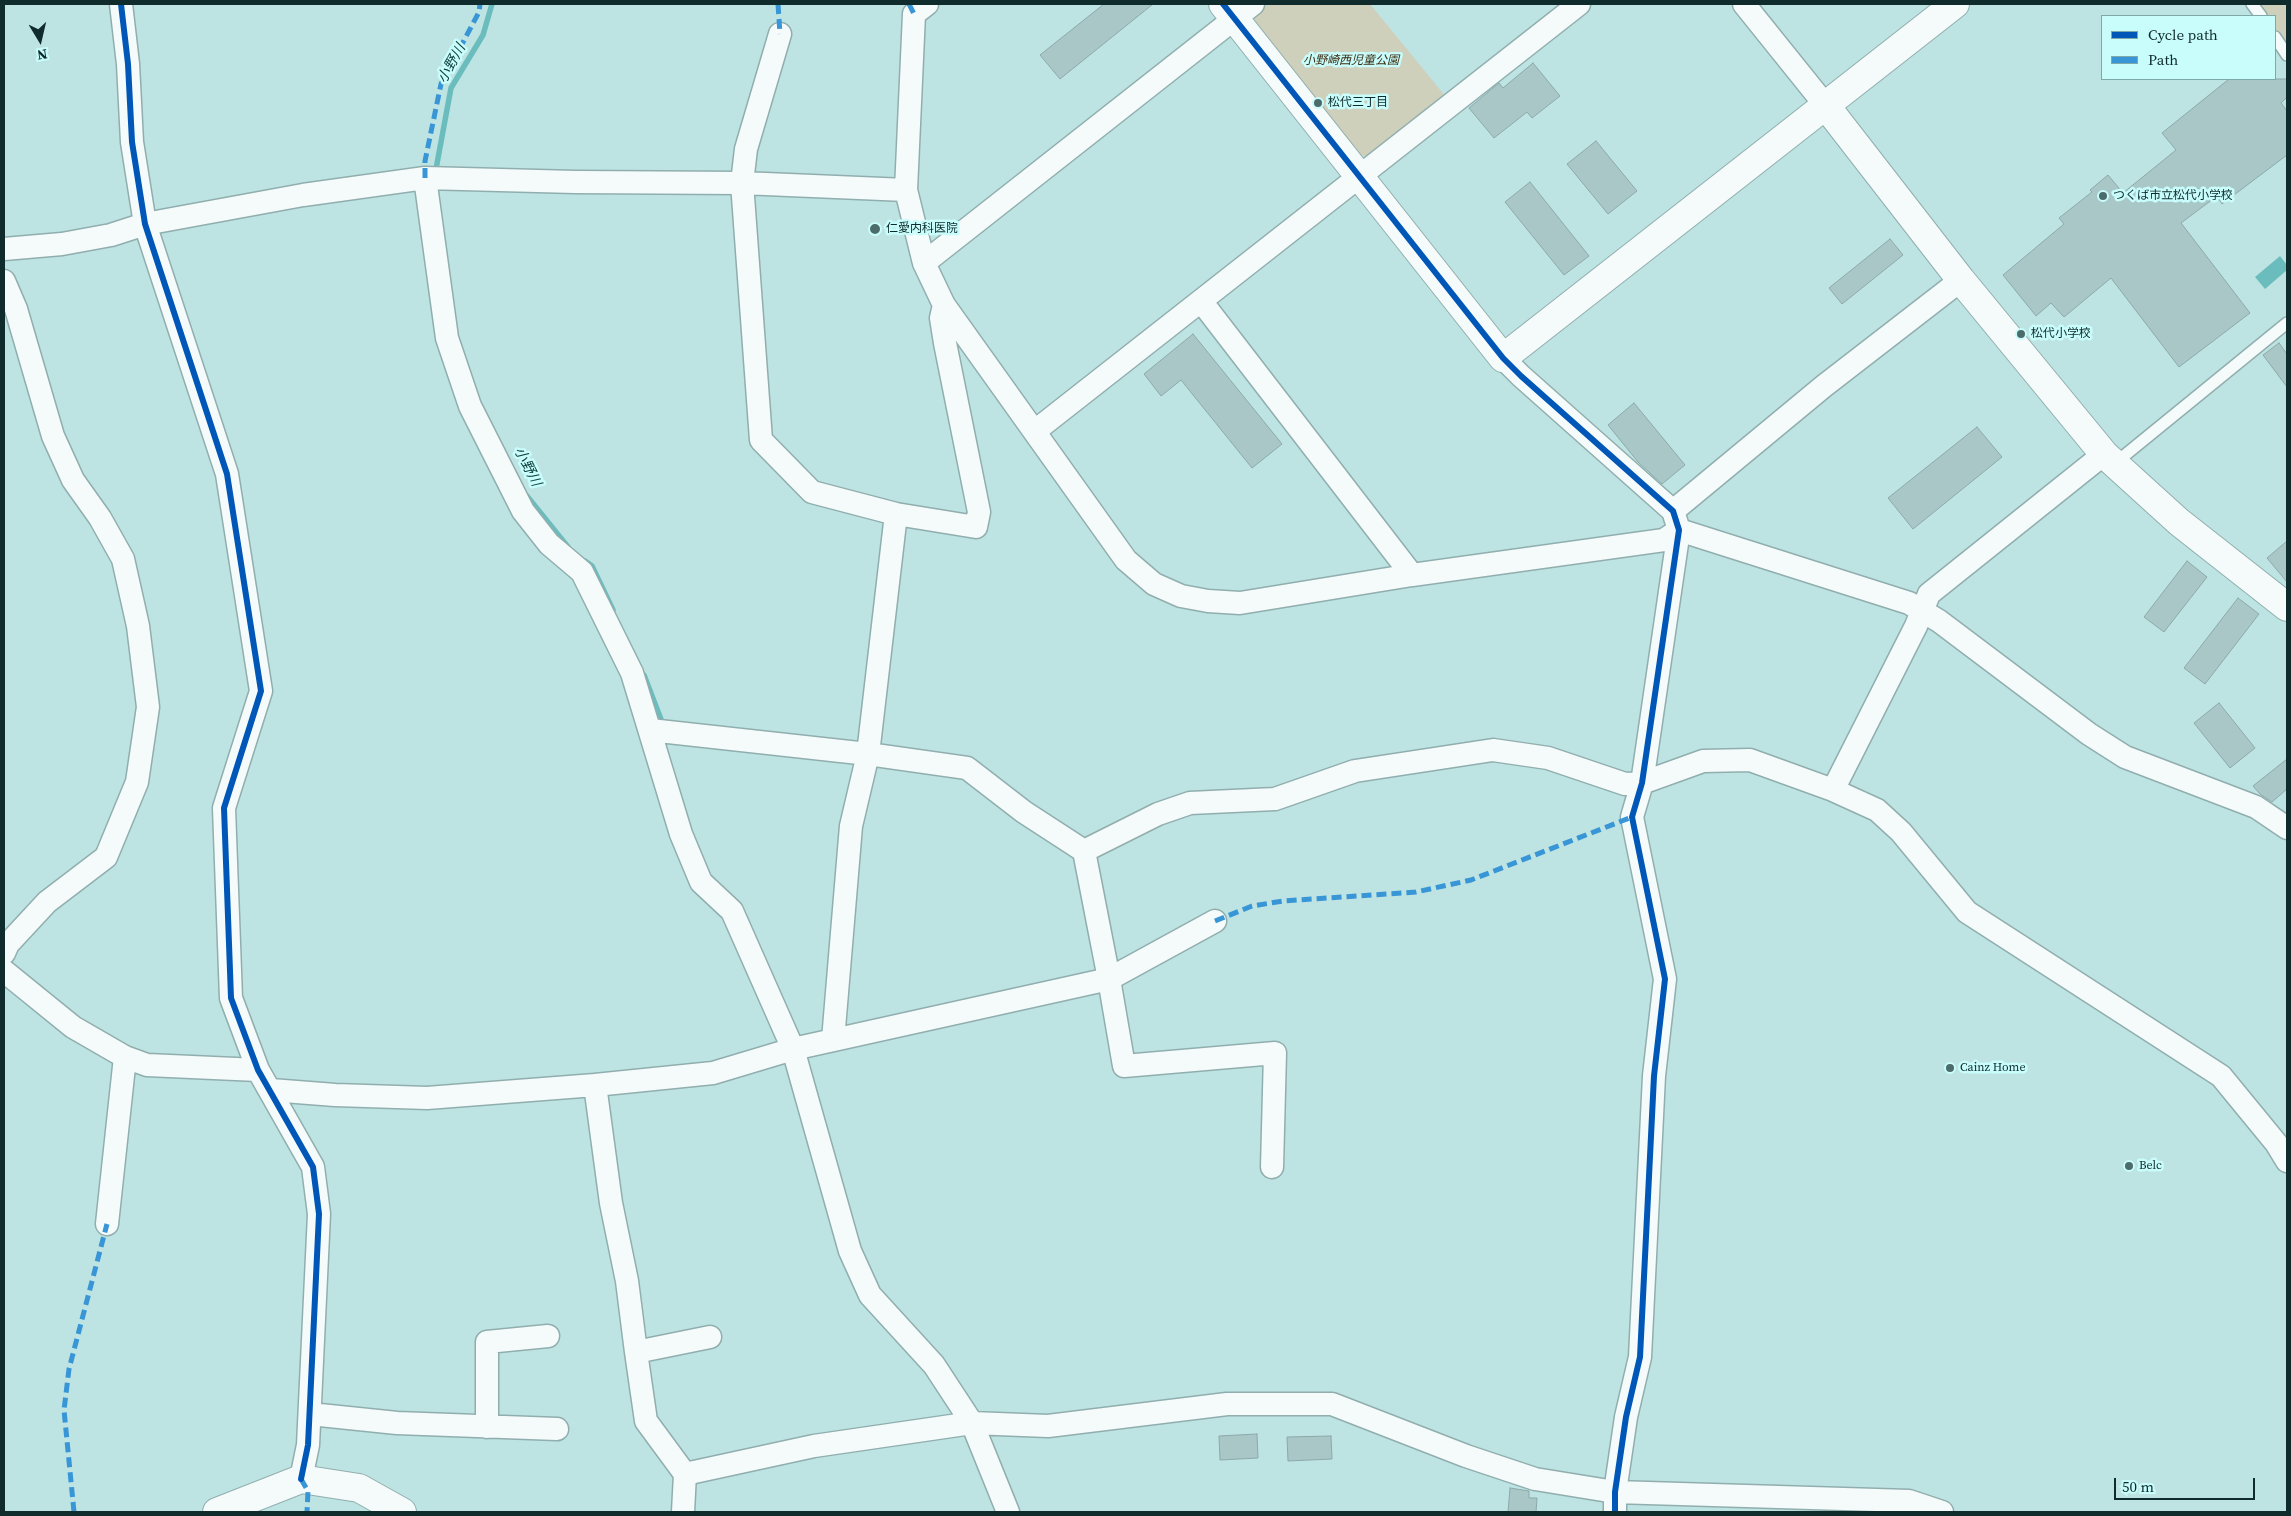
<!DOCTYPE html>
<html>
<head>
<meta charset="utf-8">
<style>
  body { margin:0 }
  #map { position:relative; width:2291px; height:1516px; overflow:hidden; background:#bee3e3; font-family:"Source Serif 4",serif }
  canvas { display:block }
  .frame { position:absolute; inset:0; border:5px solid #0f2b2b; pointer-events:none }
  .legend { position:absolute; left:2101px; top:15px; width:175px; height:65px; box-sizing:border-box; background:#c8fdfc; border:1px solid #7ea9a8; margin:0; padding:6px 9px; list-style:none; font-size:15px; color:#0f2b2b }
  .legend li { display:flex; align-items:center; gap:10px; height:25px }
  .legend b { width:25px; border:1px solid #7ea9a8 }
  .north { position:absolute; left:15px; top:15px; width:50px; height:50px; -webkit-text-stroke:4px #c8fdfc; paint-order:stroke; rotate:171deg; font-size:14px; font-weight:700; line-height:20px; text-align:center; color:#0f2b2b }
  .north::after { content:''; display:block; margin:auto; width:18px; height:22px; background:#0f2b2b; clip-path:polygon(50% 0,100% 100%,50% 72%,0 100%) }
  .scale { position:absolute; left:2114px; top:1478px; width:141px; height:22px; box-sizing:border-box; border:2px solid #0f2b2b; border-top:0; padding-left:6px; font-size:15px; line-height:18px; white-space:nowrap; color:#0f2b2b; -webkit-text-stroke:4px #c8fdfc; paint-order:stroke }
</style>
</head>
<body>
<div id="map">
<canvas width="2291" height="1516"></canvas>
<div class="frame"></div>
<ul class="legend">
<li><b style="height:6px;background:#0057b8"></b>Cycle path</li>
<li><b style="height:6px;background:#3896d7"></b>Path</li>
</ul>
<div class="north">N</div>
<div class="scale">50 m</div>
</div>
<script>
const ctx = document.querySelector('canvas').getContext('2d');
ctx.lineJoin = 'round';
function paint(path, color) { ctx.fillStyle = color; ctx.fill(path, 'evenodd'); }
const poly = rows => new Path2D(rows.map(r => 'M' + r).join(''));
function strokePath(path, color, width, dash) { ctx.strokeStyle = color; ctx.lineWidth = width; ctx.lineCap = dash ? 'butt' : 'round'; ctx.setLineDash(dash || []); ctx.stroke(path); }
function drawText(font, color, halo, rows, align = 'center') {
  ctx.font = font + ' "Source Serif 4","Noto Sans JP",serif'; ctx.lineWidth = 5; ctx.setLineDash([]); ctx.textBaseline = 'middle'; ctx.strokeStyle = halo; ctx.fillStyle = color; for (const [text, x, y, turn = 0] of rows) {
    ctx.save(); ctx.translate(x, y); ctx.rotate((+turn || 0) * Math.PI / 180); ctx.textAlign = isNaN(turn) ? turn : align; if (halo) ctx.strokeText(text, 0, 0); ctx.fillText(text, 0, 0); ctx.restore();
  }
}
paint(poly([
  [1268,4,1370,4,1446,97,1370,155,1361,156,1255,26,1255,14],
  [2252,4,2287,4,2287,55,2275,37,2275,16,2261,16]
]), '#ced0bb');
paint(poly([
  [2280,256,2287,265,2287,270,2265,289,2255,277]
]), '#6bbdbd');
strokePath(poly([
  [436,169,451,88,483,35,492,4],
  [527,496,568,547],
  [585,561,592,566,613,610],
  [644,675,662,722]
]), '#6bbdbd', 5.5);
const building = poly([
  [1104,4,1153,4,1060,79,1040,55,1104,4],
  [1533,63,1560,96,1532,118,1527,112,1494,138,1469,108,1499,83,1503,88,1533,63],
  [2229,79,2287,79,2287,97,2281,103,2287,111,2287,155,2222,204,2217,196,2181,223,2250,313,2179,367,2111,278,2064,317,2051,303,2036,316,2003,275,2064,224,2059,218,2092,192,2090,190,2108,175,2123,193,2176,150,2162,133,2229,79],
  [1596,141,1637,191,1608,214,1567,164,1596,141],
  [1530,182,1589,256,1564,275,1505,202,1530,182],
  [1890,239,1903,255,1842,304,1829,288,1890,239],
  [1193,334,1282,444,1252,468,1181,380,1161,396,1144,374,1193,334],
  [2279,343,2287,354,2287,387,2263,355,2279,343],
  [1634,403,1685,465,1662,484,1638,462,1608,425,1634,403],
  [1977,427,2002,457,1913,529,1888,498,1977,427],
  [2287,541,2287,582,2267,558,2287,541],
  [2187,561,2207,577,2164,632,2144,617,2187,561],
  [2238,598,2259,614,2205,684,2184,668,2238,598],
  [2219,703,2255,748,2230,768,2194,723,2219,703],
  [2287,759,2287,789,2272,802,2260,794,2253,786,2287,759],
  [1257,1434,1258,1458,1220,1460,1219,1436,1257,1434],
  [1331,1436,1332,1459,1288,1461,1287,1437,1331,1436],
  [1510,1488,1529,1491,1529,1498,1537,1498,1536,1512,1508,1512,1510,1488]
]);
paint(building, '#a9c7c7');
strokePath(building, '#8ba9a8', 1);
const lane = poly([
  [2252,4,2261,16],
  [2275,37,2287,55],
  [2114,464,2287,323]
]);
const street = poly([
  [121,4,128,64,132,142,145,224,227,474,261,691,224,808,231,998,258,1070,313,1167,319,1214,308,1445,301,1479],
  [927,4,914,14,906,190,924,263,944,305,1126,560,1154,584,1181,596,1208,601,1240,603,1412,575,1664,540,1679,530],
  [1744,4,1826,106],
  [780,34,746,149,742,183,761,440,812,492,896,514,976,527,979,512,945,343,941,318,944,305],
  [425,178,447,338,470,406,523,511,549,544,582,572,632,673,681,834,701,882,732,911,793,1049,850,1251,870,1295,934,1365,972,1423,1008,1512],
  [4,249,62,244,111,235,145,224,303,195,425,178,575,182,742,183,906,190],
  [924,263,1253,4],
  [4,281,16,309,53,436,73,480,100,518,123,559,138,626,148,707,137,782,106,857,47,902,8,944,4,953],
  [1201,301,1412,575],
  [1503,358,1521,376,1673,511,1679,530,1642,783,1632,817,1665,979,1654,1076,1640,1357,1626,1417,1615,1492,1615,1512],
  [1035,431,1579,4],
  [1673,511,1824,386,1961,280],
  [1679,530,1909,603,1939,621,2089,734,2125,757,2256,807,2287,828],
  [1833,790,1916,626,1929,594,2104,454],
  [1084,851,1158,814,1190,803,1275,799,1355,771,1493,750,1548,758,1625,784,1642,783,1703,761,1750,760,1833,790,1877,810,1901,832,1967,912,2221,1076,2276,1143,2287,1161],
  [1215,921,1109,979,1124,1066,1275,1053,1272,1167],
  [4,971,73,1027,125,1057,147,1065,258,1070],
  [833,1040,851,826,868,754,896,514],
  [595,1085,611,1203,627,1281,636,1352],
  [271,1090,335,1095,427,1098,595,1085,713,1073,793,1049,1109,979,1084,851,1024,812,967,768,868,754,650,730],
  [107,1224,125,1057],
  [310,1414,397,1423,557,1429],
  [487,1427,487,1342,548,1336],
  [685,1474,814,1446,972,1423,1048,1426,1227,1404,1332,1404,1466,1456,1535,1479,1615,1492,1909,1501,1942,1512],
  [683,1512,685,1474,646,1421,636,1352,710,1337]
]);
const secondary = poly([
  [1223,4,1503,358,1955,4],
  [1826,106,1961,280,2104,454,2179,522,2287,607],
  [217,1512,301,1479,359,1488,402,1512]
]);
strokePath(lane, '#91aeae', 14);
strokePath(street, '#91aeae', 25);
strokePath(secondary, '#91aeae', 30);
strokePath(lane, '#f5fbfb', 11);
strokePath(street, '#f5fbfb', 22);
strokePath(secondary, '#f5fbfb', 28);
strokePath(poly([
  [778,4,780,34],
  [909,4,914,14],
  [425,178,425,161,441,84,479,12,480,4],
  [1215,921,1252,906,1283,901,1416,892,1471,880,1632,817],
  [301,1479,308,1491,307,1512],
  [74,1512,64,1410,69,1369,107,1224]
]), '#3896d7', 5, [10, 5]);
strokePath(poly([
  [121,4,128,64,132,142,145,224,227,474,261,691,224,808,231,998,258,1070,313,1167,319,1214,308,1445,301,1479],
  [1223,4,1503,358,1521,376,1673,511,1679,530,1642,783,1632,817,1665,979,1654,1076,1640,1357,1626,1417,1615,1492,1615,1512]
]), '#0057b8', 6);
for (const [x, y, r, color] of [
  [1318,103,5,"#4c6b6b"],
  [2103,196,5,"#4c6b6b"],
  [875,229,6,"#4c6b6b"],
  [2021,334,5,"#4c6b6b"],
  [1950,1068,5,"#4c6b6b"],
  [2129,1166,5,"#4c6b6b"]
]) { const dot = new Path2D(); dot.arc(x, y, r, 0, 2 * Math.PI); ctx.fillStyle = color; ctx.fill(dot); strokePath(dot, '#c8fdfc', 2); }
drawText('italic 12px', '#3e2c10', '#c8fdfc', [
  ["小野崎西児童公園",1351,61]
]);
drawText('12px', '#0f2b2b', '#c8fdfc', [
  ["松代三丁目",1328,103],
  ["つくば市立松代小学校",2113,196],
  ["仁愛内科医院",886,229],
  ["松代小学校",2031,334],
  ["Cainz Home",1960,1068],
  ["Belc",2139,1166]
], 'left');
drawText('italic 14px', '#114040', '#c8fdfc', [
  ["小野川",452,64,-61],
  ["小野川",527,467,63]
]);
</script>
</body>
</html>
